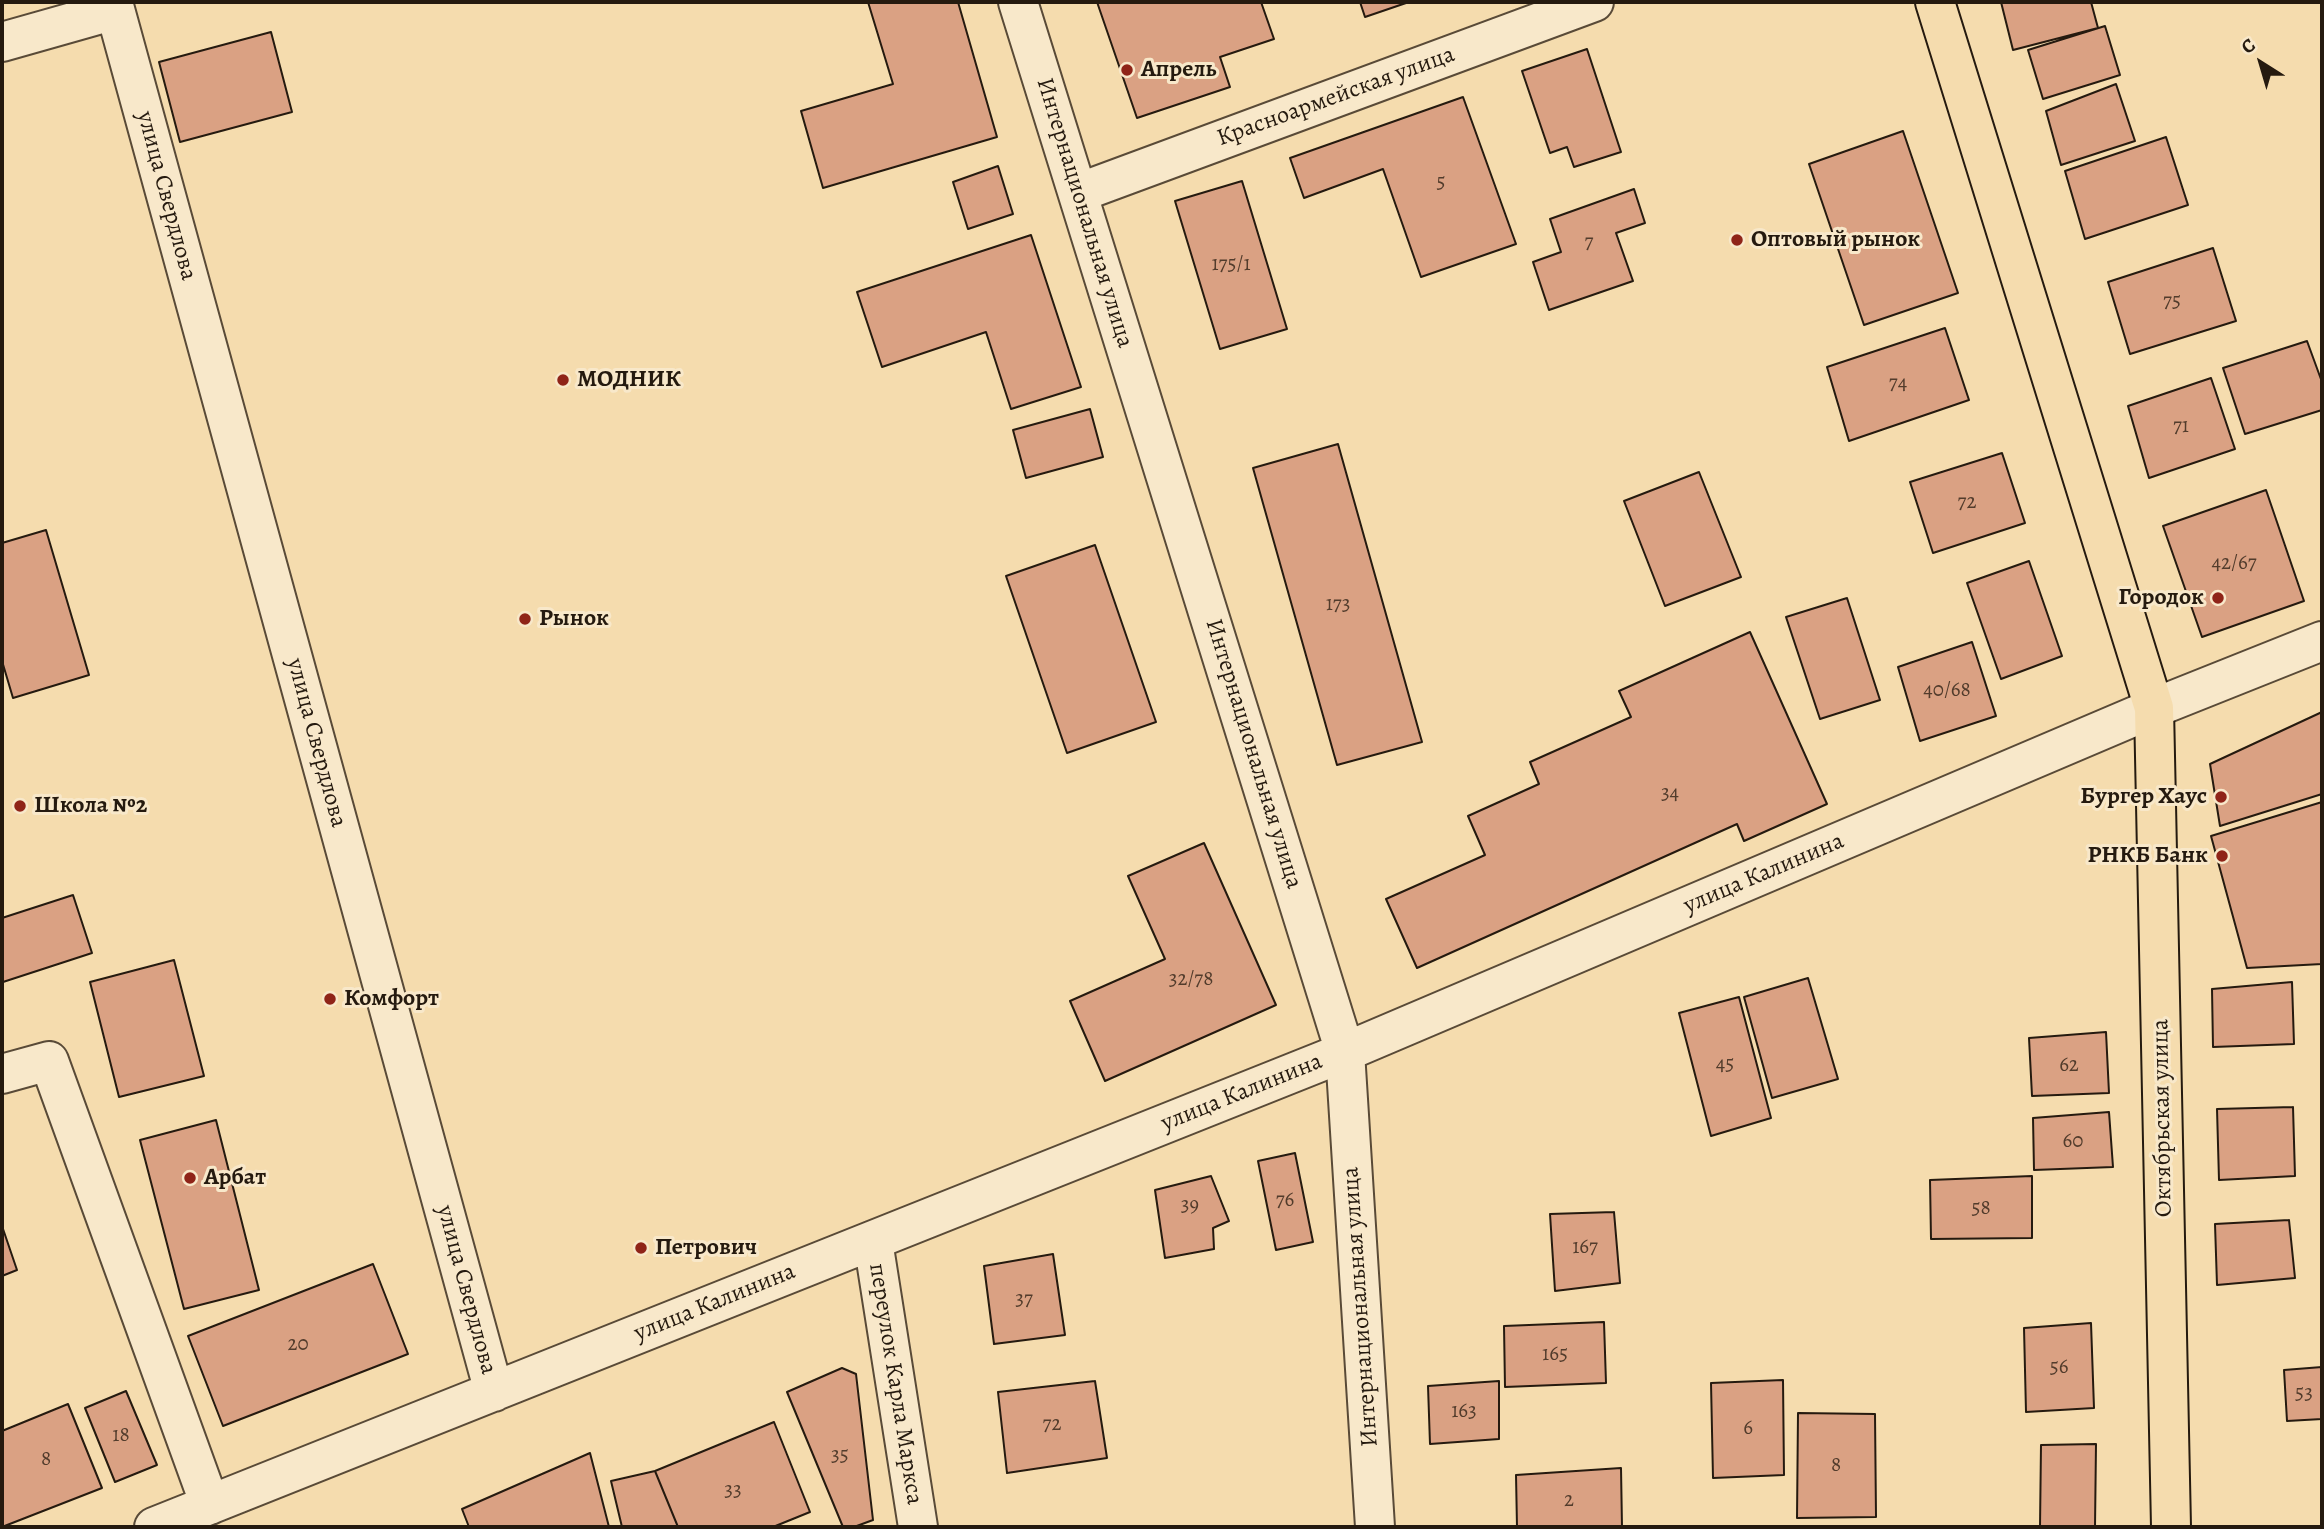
<!DOCTYPE html>
<html>
<head>
<meta charset="utf-8">
<style>
  body { margin:0 }
  #map { position:relative; width:2324px; height:1529px; overflow:hidden; background:#f5dcae; font-family:Alegreya,serif }
  canvas { display:block }
  .frame { position:absolute; inset:0; border:4px solid #251a0f; pointer-events:none }
  .north { position:absolute; left:2226px; top:28px; width:70px; height:70px; -webkit-text-stroke:5px #f8e8ca; paint-order:stroke; rotate:323deg; font-size:19px; font-weight:700; line-height:28px; text-align:center; color:#251a0f }
  .north::after { content:''; display:block; margin:auto; width:24px; height:32px; background:#251a0f; clip-path:polygon(50% 0,100% 100%,50% 72%,0 100%) }
</style>
</head>
<body>
<div id="map">
<canvas width="2324" height="1529"></canvas>
<div class="frame"></div>
<div class="north">С</div>
</div>
<script>
const ctx = document.querySelector('canvas').getContext('2d');
ctx.lineJoin = 'round';
function paint(path, color) { ctx.fillStyle = color; ctx.fill(path, 'evenodd'); }
const poly = rows => new Path2D(rows.map(r => 'M' + r).join(''));
function strokePath(path, color, width, dash) { ctx.strokeStyle = color; ctx.lineWidth = width; ctx.lineCap = dash ? 'butt' : 'round'; ctx.setLineDash(dash || []); ctx.stroke(path); }
function drawText(font, color, halo, rows, align = 'center') {
  ctx.font = font + ' Alegreya,serif'; ctx.lineWidth = 6; ctx.setLineDash([]); ctx.textBaseline = 'middle'; ctx.strokeStyle = halo; ctx.fillStyle = color; for (const [text, x, y, turn = 0] of rows) {
    ctx.save(); ctx.translate(x, y); ctx.rotate((+turn || 0) * Math.PI / 180); ctx.textAlign = isNaN(turn) ? turn : align; if (halo) ctx.strokeText(text, 0, 0); ctx.fillText(text, 0, 0); ctx.restore();
  }
}
const building = poly([
  [868,2,958,2,997,137,823,188,801,111,893,84,868,2],
  [1097,2,1261,2,1274,39,1220,57,1230,87,1137,118,1097,2],
  [1360,2,1409,2,1365,17,1360,2],
  [2001,2,2091,2,2098,28,2013,50,2001,2],
  [2105,26,2120,75,2043,99,2028,50,2105,26],
  [271,32,292,112,180,142,159,62,271,32],
  [1587,49,1621,152,1574,167,1567,147,1550,153,1522,71,1587,49],
  [2116,84,2135,141,2061,165,2046,111,2116,84],
  [1463,97,1516,244,1421,277,1383,169,1304,198,1290,158,1463,97],
  [1903,131,1958,293,1864,325,1809,164,1903,131],
  [2166,137,2188,205,2085,239,2065,171,2166,137],
  [998,166,1013,214,968,229,953,182,998,166],
  [1242,181,1287,329,1220,349,1175,201,1242,181],
  [1634,189,1645,223,1616,233,1633,281,1549,310,1533,262,1561,252,1550,219,1634,189],
  [1031,235,1081,387,1011,409,986,332,882,367,857,292,1031,235],
  [2213,248,2236,321,2130,354,2108,282,2213,248],
  [1945,328,1969,400,1849,441,1827,367,1945,328],
  [2307,341,2322,382,2322,410,2245,434,2223,368,2307,341],
  [2211,378,2235,449,2149,478,2128,406,2211,378],
  [1090,409,1103,457,1026,478,1013,430,1090,409],
  [1338,444,1422,742,1337,765,1253,468,1338,444],
  [2002,453,2025,523,1933,553,1910,482,2002,453],
  [1699,472,1741,577,1665,606,1624,501,1699,472],
  [2266,490,2304,601,2202,637,2163,526,2266,490],
  [46,530,89,675,13,698,2,661,2,543,46,530],
  [1095,545,1156,722,1067,753,1006,576,1095,545],
  [2029,561,2062,656,2001,679,1967,583,2029,561],
  [1847,598,1880,700,1820,719,1786,617,1847,598],
  [1750,632,1827,804,1744,841,1737,824,1417,968,1386,899,1485,855,1468,816,1539,784,1530,762,1631,717,1619,691,1750,632],
  [1972,642,1996,716,1920,741,1898,667,1972,642],
  [2322,712,2322,794,2220,826,2210,764,2322,712],
  [2322,802,2322,964,2247,968,2211,836,2322,802],
  [1204,843,1276,1005,1105,1081,1070,1001,1165,959,1128,876,1204,843],
  [73,895,92,953,3,982,2,918,73,895],
  [174,960,204,1076,119,1097,90,982,174,960],
  [1808,978,1838,1079,1772,1098,1744,997,1808,978],
  [2292,982,2294,1044,2213,1047,2212,989,2292,982],
  [1739,997,1771,1118,1711,1136,1679,1013,1739,997],
  [2106,1032,2109,1093,2032,1096,2029,1038,2106,1032],
  [2293,1107,2295,1176,2219,1180,2217,1109,2293,1107],
  [2109,1112,2113,1167,2034,1170,2033,1118,2109,1112],
  [216,1120,259,1290,184,1309,140,1140,216,1120],
  [1295,1153,1313,1242,1276,1250,1258,1161,1295,1153],
  [1211,1176,1229,1221,1213,1228,1214,1249,1165,1258,1155,1190,1211,1176],
  [2032,1176,2032,1238,1931,1239,1930,1180,2032,1176],
  [1614,1212,1620,1283,1555,1291,1550,1214,1614,1212],
  [2289,1220,2295,1278,2217,1285,2215,1224,2289,1220],
  [2,1226,17,1270,2,1276,2,1226],
  [1053,1254,1065,1335,994,1344,984,1266,1053,1254],
  [373,1264,408,1354,223,1426,188,1336,373,1264],
  [1604,1322,1606,1383,1505,1387,1504,1326,1604,1322],
  [2091,1323,2094,1408,2026,1412,2024,1328,2091,1323],
  [2322,1367,2322,1419,2287,1421,2284,1370,2322,1367],
  [842,1368,856,1374,873,1520,854,1527,843,1527,787,1392,842,1368],
  [1783,1380,1784,1475,1713,1478,1711,1383,1783,1380],
  [1095,1381,1107,1458,1007,1473,998,1392,1095,1381],
  [1499,1381,1499,1439,1430,1444,1428,1386,1499,1381],
  [126,1391,157,1465,115,1482,85,1408,126,1391],
  [68,1404,102,1488,2,1527,2,1431,68,1404],
  [1798,1413,1875,1414,1876,1517,1797,1518,1798,1413],
  [774,1422,810,1512,773,1527,678,1527,655,1471,774,1422],
  [2096,1444,2095,1527,2040,1527,2041,1445,2096,1444],
  [590,1453,609,1527,469,1527,462,1509,590,1453],
  [1621,1468,1622,1527,1517,1527,1516,1475,1621,1468],
  [655,1471,678,1527,622,1527,611,1481,655,1471]
]);
paint(building, '#daa183');
strokePath(building, '#251a0f', 2);
const minor = poly([
  [113,2,494,1392],
  [1018,2,1345,1052,1375,1527],
  [2,42,115,10],
  [1078,193,1594,2],
  [2,1074,49,1061,210,1505],
  [873,1241,918,1527],
  [154,1527,1345,1052,2154,708,2322,641]
]);
const major = poly([
  [1935,2,2154,708,2171,1527]
]);
strokePath(minor, '#594a37', 42);
strokePath(major, '#251a0f', 42);
strokePath(minor, '#f8e8ca', 38);
strokePath(major, '#f5dcae', 38);
for (const [x, y, r, color] of [
  [1127,70,7,"#8f2418"],
  [1737,240,7,"#8f2418"],
  [563,380,7,"#8f2418"],
  [2218,598,7,"#8f2418"],
  [525,619,7,"#8f2418"],
  [2221,797,7,"#8f2418"],
  [20,806,7,"#8f2418"],
  [2222,856,7,"#8f2418"],
  [330,999,7,"#8f2418"],
  [190,1178,7,"#8f2418"],
  [641,1248,7,"#8f2418"]
]) { const dot = new Path2D(); dot.arc(x, y, r, 0, 2 * Math.PI); ctx.fillStyle = color; ctx.fill(dot); strokePath(dot, '#f8e8ca', 2.5); }
drawText('21px', '#523c2c', null, [
  ["5",1441,183],
  ["7",1589,243],
  ["175/1",1231,265],
  ["75",2172,302],
  ["74",1898,384],
  ["71",2181,427],
  ["72",1967,503],
  ["42/67",2234,564],
  ["173",1338,605],
  ["40/68",1947,691],
  ["34",1670,794],
  ["32/78",1191,980],
  ["45",1725,1065],
  ["62",2069,1066],
  ["60",2073,1142],
  ["76",1285,1201],
  ["39",1190,1206],
  ["58",1981,1209],
  ["167",1585,1248],
  ["37",1024,1300],
  ["20",298,1345],
  ["165",1555,1355],
  ["56",2059,1368],
  ["53",2304,1394],
  ["163",1464,1412],
  ["72",1052,1425],
  ["6",1748,1429],
  ["18",121,1436],
  ["35",840,1456],
  ["8",46,1460],
  ["8",1836,1466],
  ["33",733,1491],
  ["2",1569,1501]
]);
drawText('bold 24px', '#251a0f', '#f8e8ca', [
  ["Апрель",1141,70],
  ["Оптовый рынок",1751,240],
  ["МОДНИК",577,380],
  ["Городок",2204,598,"right"],
  ["Рынок",539,619],
  ["Бургер Хаус",2207,797,"right"],
  ["Школа №2",34,806],
  ["РНКБ Банк",2208,856,"right"],
  ["Комфорт",344,999],
  ["Арбат",204,1178],
  ["Петрович",655,1248]
], 'left');
drawText('24px', '#251a0f', '#f8e8ca', [
  ["Красноармейская улица",1336,97,-20],
  ["улица Свердлова",166,196,75],
  ["Интернациональная улица",1084,213,73],
  ["улица Свердлова",316,743,75],
  ["Интернациональная улица",1253,754,73],
  ["улица Калинина",1764,874,-23],
  ["улица Калинина",1242,1093,-22],
  ["Октябрьская улица",2163,1118,-91],
  ["улица Свердлова",466,1290,75],
  ["улица Калинина",715,1303,-22],
  ["Интернациональная улица",1361,1307,-94],
  ["переулок Карла Маркса",895,1384,81]
]);
</script>
</body>
</html>
